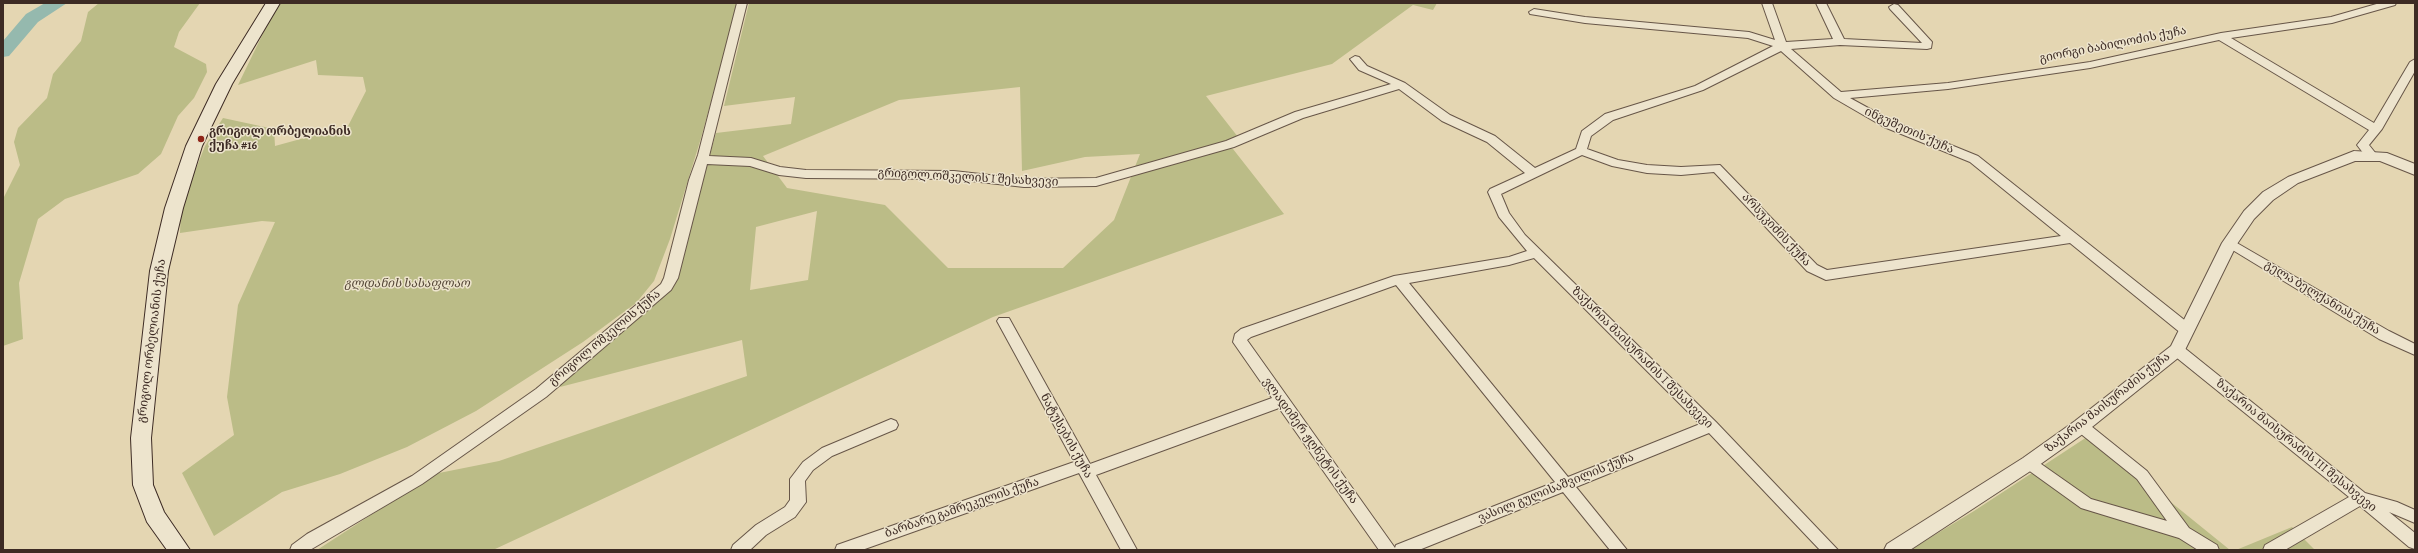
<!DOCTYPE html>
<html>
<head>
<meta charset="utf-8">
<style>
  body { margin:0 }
  #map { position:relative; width:2418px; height:553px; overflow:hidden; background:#e4d6b2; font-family:Alegreya,serif }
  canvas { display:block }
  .frame { position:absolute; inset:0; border:4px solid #3d2b24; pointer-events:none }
</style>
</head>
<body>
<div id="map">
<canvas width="2418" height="553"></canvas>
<div class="frame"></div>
</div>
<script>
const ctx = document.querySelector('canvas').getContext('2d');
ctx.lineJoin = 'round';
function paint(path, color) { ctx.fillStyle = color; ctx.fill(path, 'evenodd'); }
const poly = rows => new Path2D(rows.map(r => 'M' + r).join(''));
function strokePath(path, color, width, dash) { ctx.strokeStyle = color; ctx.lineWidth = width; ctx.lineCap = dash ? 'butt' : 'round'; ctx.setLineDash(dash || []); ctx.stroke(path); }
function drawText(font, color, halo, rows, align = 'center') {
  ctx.font = font + ' Alegreya,"Noto Serif Georgian",serif'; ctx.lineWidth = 3; ctx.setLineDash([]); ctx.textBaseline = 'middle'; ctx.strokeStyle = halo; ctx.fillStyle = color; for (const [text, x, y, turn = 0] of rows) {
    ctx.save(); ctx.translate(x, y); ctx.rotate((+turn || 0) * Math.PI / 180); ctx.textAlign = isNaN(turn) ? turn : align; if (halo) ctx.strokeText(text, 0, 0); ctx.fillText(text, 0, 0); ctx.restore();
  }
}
paint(poly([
  [99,3,200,3,179,32,174,47,206,64,207,72,194,98,178,116,161,154,138,174,65,199,38,219,19,283,23,339,3,346,3,199,20,165,14,142,18,128,47,98,53,74,81,41,88,12],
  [281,3,738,3,701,138,670,239,654,281,636,303,583,342,476,411,407,447,340,474,282,492,214,536,182,473,234,435,227,397,238,305,275,222,262,221,180,233,181,206,205,146,223,118,274,129,275,146,348,126,366,91,363,77,318,75,316,60,238,85,269,21],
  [749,3,1437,3,1433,10,1413,5,1332,64,1206,96,1238,137,1222,143,1233,149,1284,214,993,317,493,550,317,550,434,474,499,461,747,376,742,340,560,387,562,379,669,290,680,262,716,133,791,124,795,97,724,106],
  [1020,87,1022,171,1085,157,1140,154,1114,220,1063,268,948,268,885,205,787,188,763,156,899,100],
  [817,211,808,280,750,290,756,227],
  [2090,435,2099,444,2230,550,1910,550,1974,511],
  [2292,527,2315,550,2236,550]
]), '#bbbc87');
paint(poly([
  [45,3,67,3,38,22,9,56,3,57,3,41,26,14,45,3]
]), '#95b9ae');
const minor = poly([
  [737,3,747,3,709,156,751,158,780,167,806,170,954,171,1024,179,1096,178,1226,141,1295,112,1391,84,1359,70,1350,59,1355,56,1359,57,1367,66,1405,83,1450,115,1495,136,1535,168,1576,149,1582,131,1605,114,1695,86,1773,46,1748,38,1585,23,1530,14,1529,12,1534,9,1585,17,1749,32,1775,40,1762,3,1772,3,1786,42,1833,39,1816,3,1826,3,1844,39,1922,43,1890,9,1889,7,1894,4,1898,5,1932,42,1931,48,1927,49,1840,45,1791,49,1841,92,1948,83,2090,62,2221,33,2331,17,2380,3,2396,3,2395,5,2332,23,2231,38,2374,123,2410,62,2415,59,2415,71,2382,129,2369,145,2377,155,2371,159,2367,158,2357,145,2369,130,2219,40,2090,68,1948,89,1850,98,1892,121,1978,156,2192,326,2194,330,2192,334,2187,335,2182,334,2070,243,1826,280,1807,271,1714,172,1681,175,1647,173,1612,166,1582,155,1501,194,1509,213,1525,235,1716,422,1838,550,1820,550,1709,433,1576,487,1627,550,1610,550,1563,492,1419,550,1379,550,1279,408,1096,475,1137,550,1121,550,1079,473,862,550,835,550,837,545,1074,462,997,321,999,318,1009,318,1090,464,1272,398,1233,342,1235,334,1241,329,1394,276,1509,257,1527,251,1499,217,1488,192,1490,189,1525,173,1487,142,1442,121,1399,89,1303,118,1234,147,1096,186,1024,187,954,179,806,178,779,175,750,166,707,164,678,278,671,290,546,397,422,484,310,550,290,550,292,545,307,534,412,476,536,389,661,284,664,278,689,180,698,155,737,3],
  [1781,51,1834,98,1884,127,1970,162,2061,236,1827,270,1817,265,1720,165,1681,167,1647,165,1618,160,1587,149,1591,136,1613,120,1703,90,1781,51],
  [1534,258,1700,424,1568,477,1409,283,1509,265,1534,258],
  [1396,285,1555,482,1396,545,1395,548,1247,340,1251,337,1396,285],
  [2230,239,2389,331,2415,344,2415,355,2379,339,2226,246,2224,243,2226,240,2230,239],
  [2177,345,2182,346,2365,493,2397,502,2415,510,2415,523,2389,512,2415,533,2415,549,2409,547,2360,506,2285,550,2263,550,2265,545,2349,497,2172,354,2170,350,2172,346,2177,345],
  [891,419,896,421,898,425,896,429,832,456,813,470,805,481,806,502,795,517,766,535,750,550,731,550,733,545,756,525,785,507,790,500,790,479,803,462,822,448,891,419],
  [2081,420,2086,422,2147,471,2189,528,2217,545,2219,550,2198,550,2179,538,2081,508,2024,467,2022,463,2024,459,2029,457,2034,459,2091,499,2167,521,2137,479,2076,430,2074,426,2076,422,2081,420]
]);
const tertiary = poly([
  [2354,151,2387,153,2415,164,2415,175,2380,161,2355,161,2298,183,2273,200,2254,219,2237,244,2183,354,2087,431,2035,468,1910,550,1884,550,1887,544,2023,458,2075,421,2171,346,2222,243,2244,211,2263,192,2288,177,2354,151]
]);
const secondary = poly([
  [266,3,280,3,232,84,202,146,183,208,168,271,151,438,153,485,164,512,190,550,167,550,147,522,133,485,131,438,150,271,165,208,186,146,216,84,266,3]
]);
strokePath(minor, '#675648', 2);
strokePath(tertiary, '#675648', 2);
strokePath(secondary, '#3d2b24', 2);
paint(minor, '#ede4cd');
paint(tertiary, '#ede4cd');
paint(secondary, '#ede4cd');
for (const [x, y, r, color] of [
  [201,139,4,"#8f2418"]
]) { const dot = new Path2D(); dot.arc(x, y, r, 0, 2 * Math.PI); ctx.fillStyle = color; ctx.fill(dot); strokePath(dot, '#ede4cd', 1.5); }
drawText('12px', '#3d2b24', '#ede4cd', [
  ["გიორგი ბაბილოძის ქუჩა",2113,45,-11],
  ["ინგუშეთის ქუჩა",1909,131,24],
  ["გრიგოლ ოშკელის I შესახვევი",968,178,3],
  ["არსუკიძის ქუჩა",1776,230,47],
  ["გელა ბელქანიას ქუჩა",2322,298,31],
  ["გრიგოლ ოშკელის ქუჩა",605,338,-40],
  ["გრიგოლ ორბელიანის ქუჩა",152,341,-83],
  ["ზაქარია მაისურაძის I შესახვევი",1642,358,45],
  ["ზაქარია მაისურაძის ქუჩა",2108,403,-38],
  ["ნატუსების ქუჩა",1066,436,61],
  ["ვლადიმერ ჟღნეტის ქუჩა",1310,441,54],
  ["ზაქარია მაისურაძის III შესახვევი",2296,446,39],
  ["ვასილ გულისაშვილის ქუჩა",1556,488,-22],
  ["ბარბარე გამრეკელის ქუჩა",962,508,-19]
]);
drawText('bold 12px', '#3d2b24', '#ede4cd', [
  ["გრიგოლ ორბელიანის",209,132],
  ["ქუჩა #16",209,146]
], 'left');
drawText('italic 12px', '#564838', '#ede4cd', [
  ["გლდანის სასაფლაო",407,284]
]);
</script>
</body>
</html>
